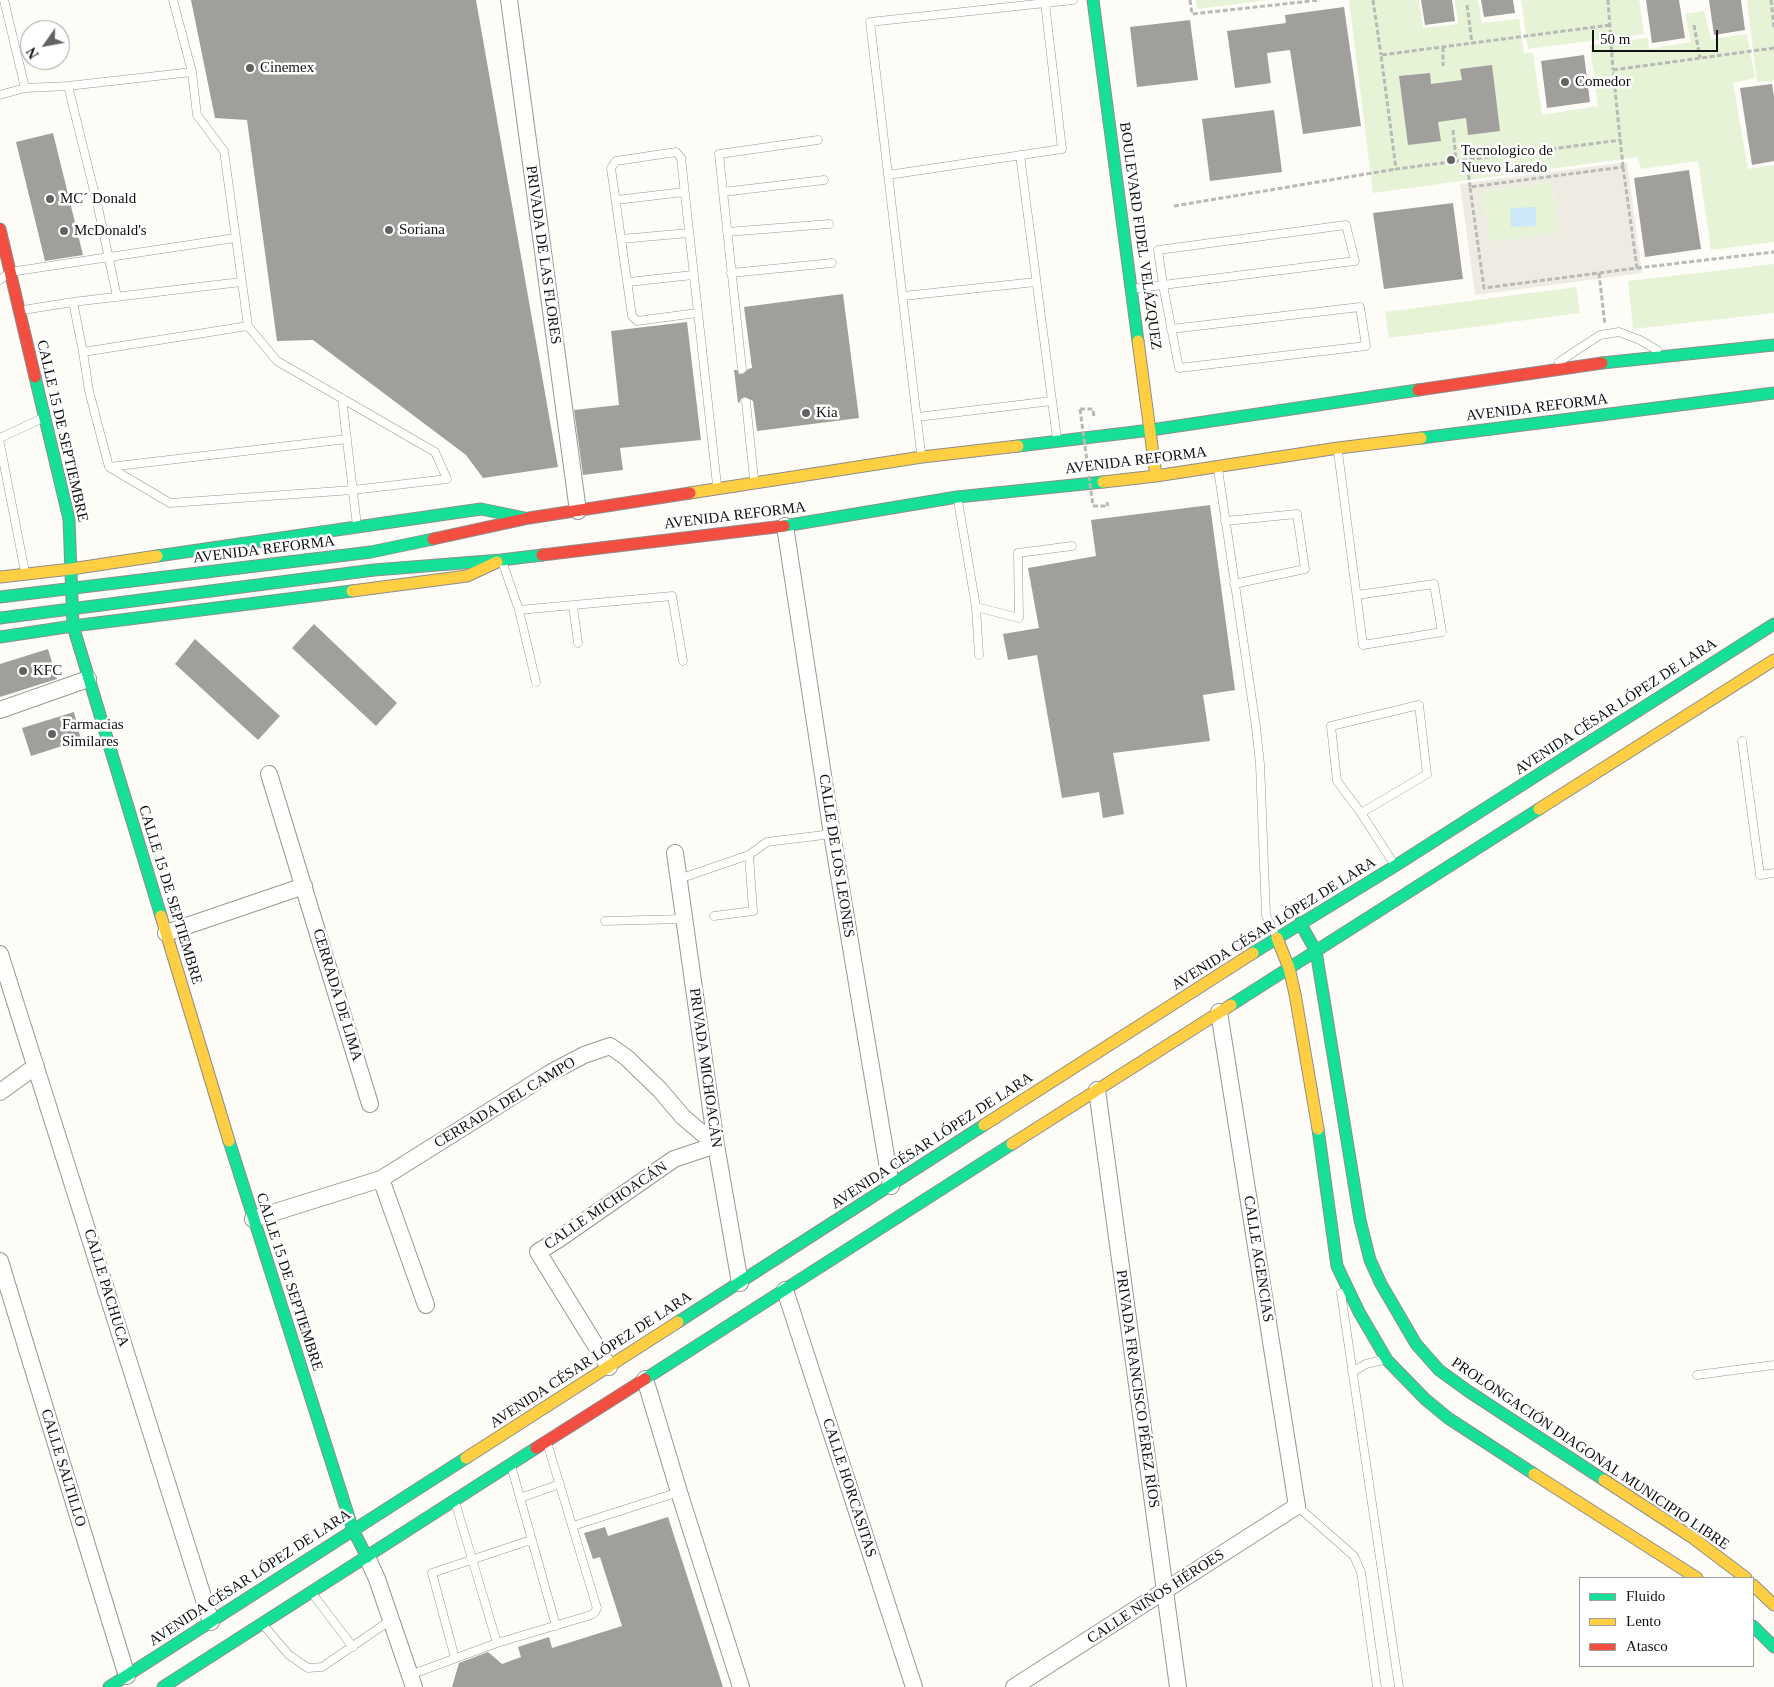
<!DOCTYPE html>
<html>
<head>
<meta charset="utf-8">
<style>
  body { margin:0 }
  #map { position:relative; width:1774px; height:1687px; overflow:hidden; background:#fdfcf7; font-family:Georgia,serif }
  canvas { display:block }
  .legend { position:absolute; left:1579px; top:1577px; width:175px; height:90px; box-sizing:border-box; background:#fff; border:1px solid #a0a0a0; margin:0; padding:6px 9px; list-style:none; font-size:15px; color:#111 }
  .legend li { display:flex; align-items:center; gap:10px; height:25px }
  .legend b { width:25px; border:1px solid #a0a0a0 }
  .north { position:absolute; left:20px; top:20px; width:50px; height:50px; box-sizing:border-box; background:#fff; border:1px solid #a0a0a0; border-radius:50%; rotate:237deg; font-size:14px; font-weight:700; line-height:20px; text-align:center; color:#111 }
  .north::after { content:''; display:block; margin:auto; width:18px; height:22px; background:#646362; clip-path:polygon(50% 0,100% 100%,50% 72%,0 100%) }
  .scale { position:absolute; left:1592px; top:30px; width:126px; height:22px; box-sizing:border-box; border:2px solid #111; border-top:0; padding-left:6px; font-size:15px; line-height:18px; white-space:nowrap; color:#111; -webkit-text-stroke:4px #fff; paint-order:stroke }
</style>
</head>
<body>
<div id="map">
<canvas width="1774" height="1687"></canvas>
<ul class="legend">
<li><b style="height:6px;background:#16e098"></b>Fluido</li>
<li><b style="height:6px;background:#ffcf43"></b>Lento</li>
<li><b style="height:6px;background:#f24e42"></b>Atasco</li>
</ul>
<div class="north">N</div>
<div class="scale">50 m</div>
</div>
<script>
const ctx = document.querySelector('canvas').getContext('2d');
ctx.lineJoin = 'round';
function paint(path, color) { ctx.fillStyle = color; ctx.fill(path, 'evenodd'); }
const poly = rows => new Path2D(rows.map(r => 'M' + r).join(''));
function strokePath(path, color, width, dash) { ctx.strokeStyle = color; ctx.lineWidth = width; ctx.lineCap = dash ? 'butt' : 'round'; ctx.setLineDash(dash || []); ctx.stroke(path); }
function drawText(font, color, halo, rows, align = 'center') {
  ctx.font = font + ' Georgia,serif'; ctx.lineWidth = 5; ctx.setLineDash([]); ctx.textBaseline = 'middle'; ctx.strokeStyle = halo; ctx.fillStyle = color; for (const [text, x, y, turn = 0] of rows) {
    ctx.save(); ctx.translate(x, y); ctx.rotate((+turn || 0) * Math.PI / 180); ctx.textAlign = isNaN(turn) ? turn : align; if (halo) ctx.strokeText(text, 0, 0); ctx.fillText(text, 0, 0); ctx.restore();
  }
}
paint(poly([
  [1196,0,1268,0,1197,9],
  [1349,0,1419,0,1423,28,1458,24,1455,0,1478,0,1482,23,1519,19,1524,53,1533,53,1542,115,1598,106,1590,45,1648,38,1649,49,1691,42,1685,14,1704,11,1711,39,1747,34,1755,78,1733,83,1748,169,1774,165,1774,242,1711,250,1698,161,1641,169,1638,157,1373,193],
  [1521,0,1639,0,1644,34,1528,49],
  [1747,0,1774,0,1774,81,1757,82],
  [1552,182,1559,233,1490,242,1483,191],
  [1774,264,1774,313,1633,329,1628,281],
  [1576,287,1580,313,1389,338,1385,312]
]), '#e7f3d7');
paint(poly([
  [1627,162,1642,273,1475,295,1460,184],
  [1552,182,1559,233,1490,242,1483,191]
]), '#edebe2');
paint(poly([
  [1536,207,1536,226,1511,227,1510,208]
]), '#cde8f7');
paint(poly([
  [191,0,476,0,558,467,483,478,466,455,313,340,277,341,247,120,215,118],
  [1421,0,1452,0,1455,21,1425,25],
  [1481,0,1513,0,1515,13,1484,17],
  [1646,0,1679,0,1685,38,1652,43],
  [1709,0,1741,0,1745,30,1714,35],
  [1344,7,1361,126,1303,134,1290,50,1267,53,1271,83,1235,88,1227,31,1286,23,1285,15],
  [1190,20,1198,80,1137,87,1130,27],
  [1584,55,1590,102,1547,108,1541,61],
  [1492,65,1500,131,1468,135,1466,118,1438,122,1441,141,1408,145,1399,76,1430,73,1431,84,1462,80,1460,69],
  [1772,84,1774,96,1774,161,1752,165,1740,88],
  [1274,110,1282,172,1210,181,1202,119],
  [53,133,83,255,45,261,16,142],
  [1689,170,1701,249,1645,257,1634,178],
  [1453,203,1463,279,1384,289,1373,213],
  [843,294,859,418,757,431,753,401,745,397,741,399,740,402,738,403,734,370,737,370,739,374,743,374,748,369,752,368,744,307],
  [687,322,701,440,620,448,623,470,583,475,574,410,619,405,611,331],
  [1210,505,1235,690,1203,695,1210,741,1113,753,1124,814,1103,818,1099,792,1062,798,1037,655,1008,660,1003,634,1039,628,1028,568,1096,556,1091,520],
  [314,624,397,703,376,726,292,648],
  [195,639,280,716,258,740,175,664],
  [48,649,57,679,0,697,0,664],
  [74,712,81,740,31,756,22,728],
  [668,1517,723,1687,452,1687,459,1663,488,1652,502,1664,521,1657,518,1647,549,1637,552,1648,622,1626,600,1557,593,1559,584,1533,605,1527,608,1536]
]), '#a19f9c');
const lane = poly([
  [4,0,25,88],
  [173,0,192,72,197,115,224,151,248,326,277,361,435,452,447,479,353,490,170,503,109,467,347,439],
  [68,86,192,72],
  [0,95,25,88,68,86,98,207,117,297],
  [1020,155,1057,439],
  [888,175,1062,149,1045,3],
  [723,192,824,180],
  [616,200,684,192],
  [727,232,829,224],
  [621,239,689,233],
  [731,273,832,263],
  [0,280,10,272,235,238],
  [628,282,693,275],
  [1132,289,1163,285,1355,261,1346,225,1158,250,1163,285,1179,368,1366,346,1360,307,1171,329],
  [903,296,1036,282],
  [73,302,241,282],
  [23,310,73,302,83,352,248,326],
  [697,313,637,321,632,316,611,168,616,161,676,152,681,158,717,485],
  [83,352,89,391,109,467],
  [1559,362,1600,335,1619,332,1640,340,1657,350],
  [742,369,719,154,818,140],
  [342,398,357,526],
  [746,402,754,479],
  [917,417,1052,401],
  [0,438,43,418],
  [0,444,25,572],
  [1338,452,1363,645,1442,632,1434,584,1357,595],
  [921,453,870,22,1073,0],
  [1218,469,1256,727,1260,764,1266,915,1275,934],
  [958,501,976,607,979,655],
  [1225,521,1297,514,1305,569,1234,584],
  [503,564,519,610,536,682],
  [573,606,578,643],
  [976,607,1019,618,1018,553,1072,546],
  [519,610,672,596,683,661],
  [1742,741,1760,875,1774,873],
  [1361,813,1427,774,1419,705,1331,726,1337,781,1361,813,1394,864],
  [679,879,749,855,767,842,832,834],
  [714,916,753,911,749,855],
  [605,921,684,919],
  [1341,1293,1399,1687],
  [1352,1372,1366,1364,1383,1360],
  [1697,1375,1774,1365],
  [512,1469,556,1626],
  [520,1498,560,1484],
  [456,1505,497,1643],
  [1297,1506,1354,1556,1361,1572,1377,1687],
  [573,1526,679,1492],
  [314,1596,353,1647],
  [265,1627,289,1655,308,1668,322,1667,391,1620],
  [455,1658,432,1573,531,1540],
  [410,1675,497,1643,591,1615,595,1612,597,1608,548,1446]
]);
const street = poly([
  [509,0,578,511],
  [785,526,832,834,891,1186],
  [0,710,88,679],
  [269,774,370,1104],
  [675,853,716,1145,740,1283],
  [166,933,304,886],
  [0,954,211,1622],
  [1097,1090,1178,1687],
  [0,1092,36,1066],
  [381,1179,426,1305],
  [253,1219,381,1179,550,1073,584,1055,610,1046,627,1058,660,1090,683,1117,716,1145],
  [0,1261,127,1676],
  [785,1290,914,1687],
  [609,1367,538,1252,559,1239,674,1159,716,1145],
  [645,1379,679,1492,741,1687],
  [367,1557,377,1579,414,1687],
  [1014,1687,1297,1506,1219,1012]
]);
const fast = poly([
  [1093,0,1138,341],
  [1602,363,1774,345],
  [35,377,69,519,73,626,161,916],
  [1421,438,1774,393],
  [1018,446,1151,430,1418,390],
  [784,526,957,497,1103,482],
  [157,556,481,509,525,518],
  [0,597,371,552,433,539],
  [0,618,374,570,501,560,542,555],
  [0,637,73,626,352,591],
  [1300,923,1316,951,1360,1220,1370,1260,1381,1284,1416,1344,1439,1370,1468,1391,1604,1480],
  [1253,953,1395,866,1774,624],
  [1231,1005,1539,809],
  [1318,1129,1337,1266,1359,1312,1387,1360,1425,1399,1448,1418,1534,1474],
  [229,1141,353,1530,367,1557],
  [678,1322,984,1125],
  [645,1379,1012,1144],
  [1753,1626,1774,1647],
  [109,1687,466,1458],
  [163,1687,536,1448]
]);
const slow = poly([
  [1138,341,1156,476],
  [1103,482,1156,476,1338,448,1421,438],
  [690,493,922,457,1018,446],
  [0,577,71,569,157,556],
  [352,591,467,576,497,562],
  [1539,809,1774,660],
  [161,916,229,1141],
  [1277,938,1289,968,1295,994,1318,1129],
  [984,1125,1253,953],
  [1012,1144,1231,1005],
  [466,1458,678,1322],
  [1534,1474,1697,1578],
  [1604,1480,1693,1538,1746,1578],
  [1753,1585,1774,1605]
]);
const jam = poly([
  [0,229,35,377],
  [1418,390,1602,363],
  [433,539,529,518,690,493],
  [542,555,784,526],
  [536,1448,645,1379]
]);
strokePath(lane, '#979795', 9);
strokePath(street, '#979795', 18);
strokePath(fast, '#8e8d8b', 13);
strokePath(slow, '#8e8d8b', 13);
strokePath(jam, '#8e8d8b', 13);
strokePath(poly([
  [1190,0,1192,14,1320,0],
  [1373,0,1381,55],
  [1608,0,1613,70],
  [1771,0,1774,28],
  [1467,5,1472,43],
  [1610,25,1381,55,1396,169,1621,140],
  [1694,25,1700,58],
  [1443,47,1443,66],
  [1453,130,1456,161],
  [1467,160,1470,187],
  [1623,167,1637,268,1484,288,1470,187,1623,167],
  [1623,167,1613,70,1774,48],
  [1174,206,1396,169],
  [1637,268,1774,252],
  [1599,273,1605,325],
  [1080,409,1093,409,1094,417],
  [1093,506,1108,506,1107,502]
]), '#b9b9b8', 3, [5, 2.5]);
strokePath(lane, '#fffffe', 8);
strokePath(street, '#fffffe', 16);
strokePath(fast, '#16e098', 11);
strokePath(slow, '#ffcf43', 11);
strokePath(jam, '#f24e42', 11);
strokePath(poly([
  [1080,409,1093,506]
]), '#b9b9b8', 3, [5, 2.5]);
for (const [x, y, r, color] of [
  [250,68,5,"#646362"],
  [1565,82,5,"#646362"],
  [1451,160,5,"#646362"],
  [50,199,5,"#646362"],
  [389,230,5,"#646362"],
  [64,231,5,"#646362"],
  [806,413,5,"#646362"],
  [23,671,5,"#646362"],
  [52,734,5,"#646362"]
]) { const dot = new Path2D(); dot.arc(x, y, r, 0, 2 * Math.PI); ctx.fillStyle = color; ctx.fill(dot); strokePath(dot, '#fff', 2); }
drawText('15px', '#111', '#fff', [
  ["Cinemex",260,68],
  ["Comedor",1575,82],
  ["Tecnologico de",1461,151],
  ["Nuevo Laredo",1461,168],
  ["MC´ Donald",60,199],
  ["Soriana",399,230],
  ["McDonald's",74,231],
  ["Kia",816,413],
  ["KFC",33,671],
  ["Farmacias",62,725],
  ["Similares",62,742]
], 'left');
drawText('15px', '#111', '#fff', [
  ["BOULEVARD FIDEL VELÁZQUEZ",1140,236,82],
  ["PRIVADA DE LAS FLORES",543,255,82],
  ["AVENIDA REFORMA",1537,408,-7],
  ["CALLE 15 DE SEPTIEMBRE",62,431,77],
  ["AVENIDA REFORMA",1136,461,-7],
  ["AVENIDA REFORMA",735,516,-7],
  ["AVENIDA REFORMA",264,550,-7],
  ["AVENIDA CÉSAR LÓPEZ DE LARA",1616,707,-33],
  ["CALLE DE LOS LEONES",836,856,81],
  ["CALLE 15 DE SEPTIEMBRE",170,895,73],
  ["AVENIDA CÉSAR LÓPEZ DE LARA",1274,924,-32],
  ["CERRADA DE LIMA",337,995,73],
  ["PRIVADA MICHOACÁN",705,1068,82],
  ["CERRADA DEL CAMPO",505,1103,-31],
  ["AVENIDA CÉSAR LÓPEZ DE LARA",932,1141,-33],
  ["CALLE MICHOACÁN",606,1206,-34],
  ["CALLE AGENCIAS",1258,1259,81],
  ["CALLE 15 DE SEPTIEMBRE",289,1282,72],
  ["CALLE PACHUCA",106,1288,73],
  ["AVENIDA CÉSAR LÓPEZ DE LARA",591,1360,-33],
  ["PRIVADA FRANCISCO PÉREZ RÍOS",1137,1389,82],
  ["PROLONGACIÓN DIAGONAL MUNICIPIO LIBRE",1590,1454,34],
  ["CALLE SALTILLO",63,1468,73],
  ["CALLE HORCASITAS",849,1488,72],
  ["AVENIDA CÉSAR LÓPEZ DE LARA",250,1578,-33],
  ["CALLE NIÑOS HÉROES",1156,1597,-33]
]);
</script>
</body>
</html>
